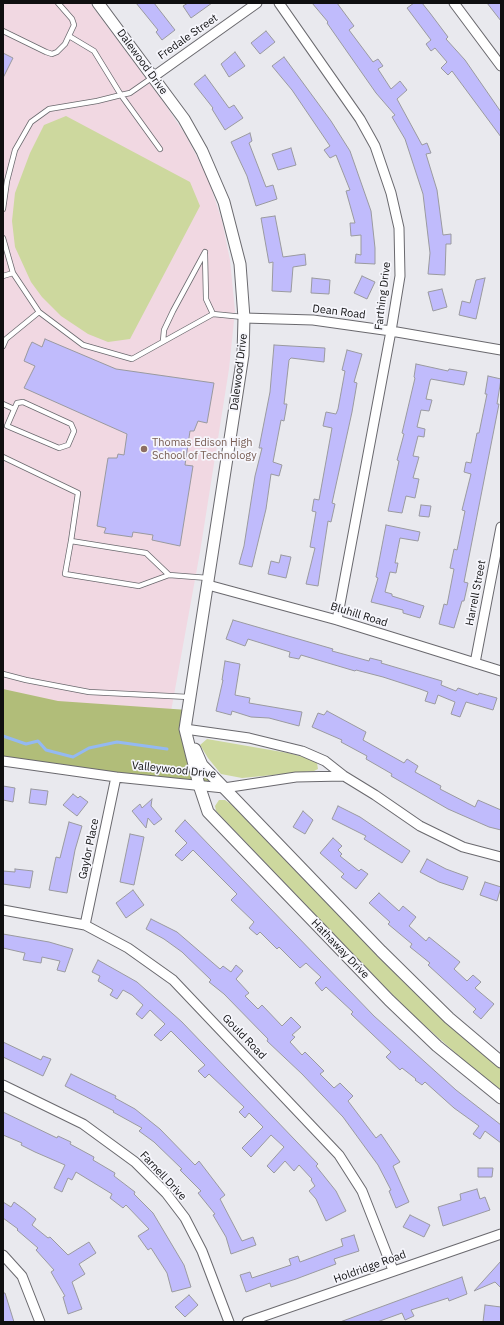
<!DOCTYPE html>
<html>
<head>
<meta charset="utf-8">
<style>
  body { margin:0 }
  #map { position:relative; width:504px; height:1325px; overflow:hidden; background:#e9e9ee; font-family:"IBM Plex Sans",sans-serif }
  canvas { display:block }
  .frame { position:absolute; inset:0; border:4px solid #0f0f10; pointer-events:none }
</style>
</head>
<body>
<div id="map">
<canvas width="504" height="1325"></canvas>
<div class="frame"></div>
</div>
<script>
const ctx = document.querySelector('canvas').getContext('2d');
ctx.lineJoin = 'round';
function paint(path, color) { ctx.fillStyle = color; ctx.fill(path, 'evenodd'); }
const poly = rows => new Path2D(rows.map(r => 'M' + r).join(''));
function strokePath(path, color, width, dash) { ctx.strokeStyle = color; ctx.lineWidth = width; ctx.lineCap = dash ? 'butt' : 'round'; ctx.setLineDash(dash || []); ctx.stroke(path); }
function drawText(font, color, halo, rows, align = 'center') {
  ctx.font = font + ' "IBM Plex Sans",sans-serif'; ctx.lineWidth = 3.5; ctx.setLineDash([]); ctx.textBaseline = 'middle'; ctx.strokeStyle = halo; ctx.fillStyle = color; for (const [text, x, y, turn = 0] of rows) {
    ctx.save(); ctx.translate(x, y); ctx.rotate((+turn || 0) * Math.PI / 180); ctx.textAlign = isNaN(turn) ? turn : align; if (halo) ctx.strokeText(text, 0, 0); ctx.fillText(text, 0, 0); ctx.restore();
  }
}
paint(poly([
  [3,3,90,3,162,100,185,134,208,178,222,221,230,260,235,311,229,369,200,552,170,717,3,716]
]), '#f1d8e2');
paint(poly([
  [66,116,190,182,200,206,130,339,108,342,88,334,61,316,42,297,31,282,15,247,12,221,15,193,30,153,44,125],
  [207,739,288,753,311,759,317,763,318,769,314,771,242,778,221,774,208,758,200,745],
  [219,800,225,800,232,805,434,1011,501,1069,501,1090,468,1064,415,1017,376,978,216,811,215,806]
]), '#cdd89e');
paint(poly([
  [3,689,58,701,188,710,185,729,202,765,224,788,3,761]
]), '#b1bd79');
strokePath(poly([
  [3,736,26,744,38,741,46,750,73,757,89,748,117,742,167,749]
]), '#94b9f2', 3);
const building = poly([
  [136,3,154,3,175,30,162,40,156,32,158,30,136,3],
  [188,3,212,3,191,18,183,6,188,3],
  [312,3,337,3,354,26,349,30,373,62,378,59,383,66,378,69,391,89,400,81,407,90,397,99,422,145,427,143,431,153,426,154,437,190,443,235,451,234,451,244,446,244,445,275,428,274,430,253,423,194,405,139,392,117,395,115,376,93,327,23,328,22,312,3],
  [414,3,422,3,430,13,448,37,446,39,465,60,501,112,501,137,452,71,448,75,441,68,447,62,435,48,431,51,426,44,431,40,407,8,414,3],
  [487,3,501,3,501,21,487,3],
  [266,31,275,42,260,54,251,43,266,31],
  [235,52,245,66,229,77,221,64,235,52],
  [3,53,13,58,3,78,3,53],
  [284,57,331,121,350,151,371,211,375,248,375,264,355,263,356,254,361,255,361,235,351,236,350,223,355,223,346,191,350,190,336,155,330,158,324,150,330,146,292,90,272,66,284,57],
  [205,75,229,108,234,105,243,118,225,130,212,109,213,108,194,84,205,75],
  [250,133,252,141,249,143,266,187,273,185,277,199,256,206,247,176,231,142,250,133],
  [291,148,296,165,278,170,272,154,291,148],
  [275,216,283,257,305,254,306,265,293,267,291,292,272,291,273,262,269,263,261,218,275,216],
  [362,276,375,282,367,299,354,293,362,276],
  [312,278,330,280,329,294,311,293,312,278],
  [485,278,476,319,459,315,462,301,470,303,476,280,485,278],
  [442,289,447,307,433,311,428,292,442,289],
  [45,339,116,369,214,383,207,423,198,421,194,431,190,431,185,465,193,466,180,546,152,540,153,535,133,532,132,537,104,533,106,528,97,526,108,458,117,458,118,454,124,455,127,434,24,388,35,366,24,361,29,348,32,342,42,347,45,339],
  [274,345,325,348,324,362,291,358,289,360,284,404,287,404,284,421,281,420,273,462,282,465,279,476,271,474,266,509,252,567,239,564,244,546,255,476,262,448,259,448,270,392,274,345],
  [347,350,362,354,354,382,357,383,352,412,332,503,335,504,331,522,328,521,318,586,306,584,315,548,310,547,316,512,312,511,314,499,319,500,332,428,323,426,326,412,336,414,338,409,345,371,342,370,347,350],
  [416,364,448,371,449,369,467,372,464,385,431,379,430,381,426,399,432,400,429,411,421,410,417,427,425,429,424,437,418,436,413,456,419,457,413,478,419,479,415,498,406,496,402,513,388,511,399,461,397,460,404,434,402,433,415,378,414,377,416,364],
  [488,376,501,379,497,404,499,404,464,582,468,583,464,601,462,601,454,628,439,624,444,604,447,605,454,569,450,568,454,549,457,550,465,511,462,510,471,474,464,472,466,462,471,463,477,433,479,433,487,394,485,394,488,376],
  [421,505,431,506,429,517,419,516,421,505],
  [386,525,420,532,418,541,400,538,395,563,398,563,396,573,390,572,385,592,392,594,392,596,424,606,420,618,403,613,403,610,371,602,378,578,376,577,386,525],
  [281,555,291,557,286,578,268,574,271,561,279,563,281,555],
  [233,620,333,649,332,651,369,661,370,658,382,661,381,663,442,681,441,685,456,691,458,688,478,695,479,693,497,698,493,710,466,702,460,717,451,714,455,702,438,695,435,704,425,701,428,692,420,689,383,677,356,670,355,671,301,655,299,659,289,657,290,652,248,639,245,646,226,639,233,620],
  [225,661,240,664,235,695,250,698,249,703,302,712,299,726,269,718,251,717,232,711,231,715,216,711,223,680,222,680,225,661],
  [327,711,366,732,363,740,404,763,407,759,418,766,415,772,441,786,440,789,475,807,478,800,501,810,501,830,489,827,448,809,391,776,392,774,366,759,367,756,341,742,342,740,312,727,318,713,324,715,327,711],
  [3,786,15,788,13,802,3,800,3,786],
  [31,789,48,791,46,805,29,803,31,789],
  [73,794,78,798,80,796,88,802,77,816,63,805,73,794],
  [152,799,151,806,162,819,154,825,148,818,146,828,132,811,140,804,142,808,152,799],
  [338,806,360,817,410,851,402,863,364,839,366,836,332,819,338,806],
  [303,811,313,820,305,834,293,827,303,811],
  [185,820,374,1016,456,1090,501,1125,501,1143,485,1131,480,1139,473,1134,479,1126,454,1108,425,1082,422,1085,415,1080,416,1079,402,1068,400,1070,386,1057,391,1052,351,1014,353,1012,326,987,322,991,315,983,321,977,306,963,300,968,279,947,277,949,260,932,257,935,249,928,254,922,231,900,237,894,193,850,182,861,175,855,187,843,175,831,185,820],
  [69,822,82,826,75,850,67,893,49,890,56,857,60,858,69,822],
  [130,834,144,837,134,885,120,882,130,834],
  [333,838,342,846,338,850,342,854,340,856,359,871,361,869,368,874,356,889,341,877,344,874,320,853,333,838],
  [427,859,446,869,468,877,463,890,439,882,420,872,427,859],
  [15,869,33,871,30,888,3,884,3,871,15,872,15,869],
  [485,882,501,887,497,901,480,895,485,882],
  [133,890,144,905,126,918,116,903,133,890],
  [379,893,399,911,403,906,416,917,409,926,426,941,429,937,460,962,454,969,467,981,473,975,481,982,475,988,494,1004,481,1019,473,1012,476,1009,428,965,430,963,410,947,412,944,388,924,390,922,369,903,379,893],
  [151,919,177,932,220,969,223,966,231,972,236,965,243,971,236,979,249,993,245,996,258,1009,262,1005,282,1026,291,1017,301,1027,292,1035,295,1037,290,1042,302,1055,305,1052,324,1071,320,1074,334,1088,340,1083,353,1096,348,1101,376,1138,381,1134,400,1162,393,1166,409,1202,396,1208,389,1191,391,1190,378,1165,343,1117,302,1074,267,1041,268,1039,224,994,209,982,211,980,182,952,164,939,146,929,151,919],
  [3,934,49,942,73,949,65,972,57,970,60,961,42,957,41,963,23,960,25,953,3,948,3,934],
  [98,960,137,982,182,1022,318,1164,316,1166,336,1191,346,1211,326,1221,316,1199,309,1191,315,1186,311,1180,312,1179,299,1165,294,1171,285,1161,274,1173,267,1166,284,1147,271,1135,251,1157,242,1148,263,1127,249,1113,245,1118,239,1112,244,1107,209,1074,205,1078,198,1071,205,1065,171,1031,161,1041,154,1035,165,1024,150,1010,142,1019,136,1014,143,1005,132,995,123,990,117,999,110,995,113,990,98,981,100,976,92,972,98,960],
  [3,1042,41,1060,43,1056,51,1059,43,1076,3,1057,3,1042],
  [71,1074,116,1096,115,1098,135,1109,160,1129,195,1165,199,1161,225,1195,220,1199,242,1241,253,1237,256,1245,231,1254,226,1237,213,1215,215,1214,198,1193,201,1191,180,1170,182,1169,154,1142,139,1131,142,1128,113,1112,114,1111,65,1086,71,1074],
  [3,1112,57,1138,58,1136,71,1142,70,1144,94,1157,93,1160,115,1173,114,1176,135,1192,134,1194,153,1213,184,1265,191,1287,172,1292,167,1273,151,1248,148,1250,138,1236,149,1229,126,1205,123,1208,110,1198,112,1194,76,1172,72,1180,68,1178,62,1192,54,1188,65,1165,35,1152,21,1145,22,1143,3,1135,3,1112],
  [478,1168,493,1168,492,1177,478,1177,478,1168],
  [477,1189,480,1199,485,1197,490,1210,443,1226,438,1207,461,1200,460,1194,477,1189],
  [3,1202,11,1207,14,1202,25,1210,36,1219,32,1225,48,1238,50,1237,68,1255,89,1242,96,1253,79,1264,85,1274,72,1282,82,1309,68,1314,63,1297,65,1296,51,1272,54,1270,36,1250,38,1248,17,1230,18,1229,3,1218,3,1202],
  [410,1215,430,1225,424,1237,403,1227,410,1215],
  [354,1235,359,1251,334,1259,336,1264,296,1279,271,1287,270,1283,246,1292,240,1275,250,1272,252,1278,291,1265,289,1259,298,1256,300,1262,308,1259,343,1246,341,1239,354,1235],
  [501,1261,501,1288,495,1282,474,1291,501,1261],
  [462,1277,467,1294,449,1301,448,1298,411,1310,414,1316,405,1320,402,1313,377,1322,340,1322,462,1277],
  [3,1293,5,1293,14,1322,3,1322,3,1293],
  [189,1295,198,1305,185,1317,175,1307,189,1295],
  [485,1305,501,1307,501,1322,483,1322,485,1305]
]);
paint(building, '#c0bbfc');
strokePath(building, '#9a9a9f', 1);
const service = poly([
  [3,31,46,52,52,54,57,52,65,44,74,25,72,19,58,3],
  [69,36,94,51,121,95,130,93,153,77],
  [3,209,7,181,15,150,31,122,49,109,97,101,121,95,160,149],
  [3,238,13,273,39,312,83,345,132,359,213,314,243,317],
  [205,254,206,299,213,314],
  [3,276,13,273],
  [163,341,164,330,173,311,205,252],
  [3,346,6,339,39,312],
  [23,402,71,424,74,431,68,445,59,448,7,426,17,403,23,402],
  [3,404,14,409],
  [3,457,78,493,71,541],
  [169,575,139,586,65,574,71,541,146,553,169,575,208,578],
  [3,674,26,680,89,692,189,697]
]);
const minor = poly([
  [279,3,360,119,375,146,391,193,399,228,400,276,391,331,337,620],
  [454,3,501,66],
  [153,77,257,3],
  [244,318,313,320,391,331,501,350],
  [208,585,337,620,501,671],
  [475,663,501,527],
  [185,729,249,738,302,751,325,761,344,776,375,795,420,826,463,847,501,857],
  [3,761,116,777,224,788,296,777,344,776],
  [3,910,85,925,128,948,173,980,339,1155,362,1191,393,1270],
  [85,925,116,777],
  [3,1085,83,1124,135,1162,166,1193,185,1218,202,1251,229,1322],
  [3,1255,22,1276,40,1322],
  [247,1322,501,1234]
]);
const tertiary = poly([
  [98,3,184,119,202,151,224,202,240,264,244,318,243,355,185,729,199,785,208,812,389,1000,437,1046,501,1098],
  [195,749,202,765,381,951,449,1018,501,1062]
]);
strokePath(service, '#6a696e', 6);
strokePath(minor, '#6a696e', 11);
strokePath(tertiary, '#6a696e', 13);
strokePath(service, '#fff', 4.5);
strokePath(minor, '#fff', 9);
strokePath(tertiary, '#fff', 11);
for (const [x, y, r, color] of [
  [144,449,4,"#8d6e63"]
]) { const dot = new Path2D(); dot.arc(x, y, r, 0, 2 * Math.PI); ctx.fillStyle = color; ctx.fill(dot); strokePath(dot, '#f6f6fc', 1.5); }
drawText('11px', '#0f0f10', '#f6f6fc', [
  ["Fredale Street",188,37,-35],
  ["Dalewood Drive",142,62,54],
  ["Farthing Drive",383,296,-83],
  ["Dean Road",339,312,7],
  ["Dalewood Drive",239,372,-83],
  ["Harrell Street",476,593,-79],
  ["Bluhill Road",359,615,17],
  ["Valleywood Drive",174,770,6],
  ["Gaylor Place",89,849,-78],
  ["Hathaway Drive",340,949,46],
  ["Gould Road",244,1037,46],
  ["Farnell Drive",163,1176,47],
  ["Holdridge Road",370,1267,-20]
]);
drawText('11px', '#785e54', '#f6f6fc', [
  ["Thomas Edison High",152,443],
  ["School of Technology",152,456]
], 'left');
</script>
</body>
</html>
